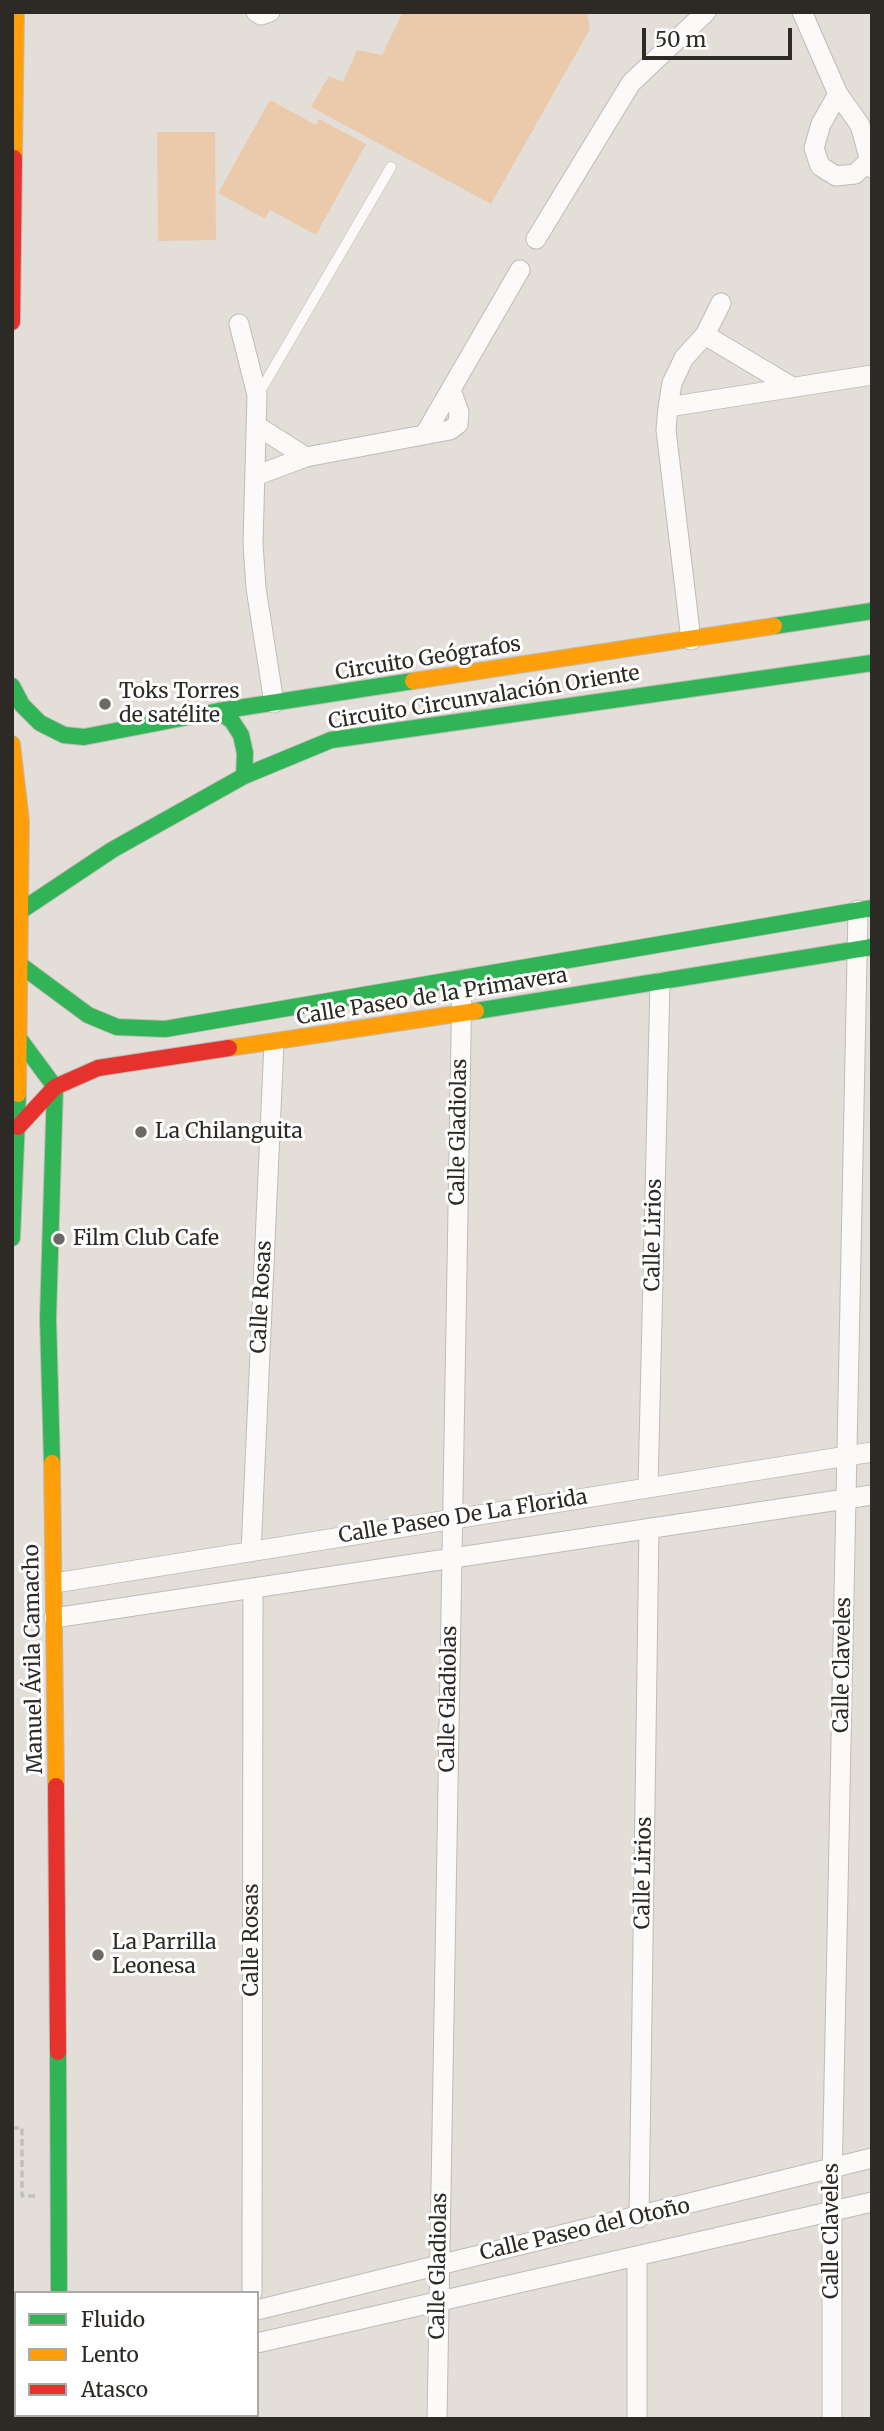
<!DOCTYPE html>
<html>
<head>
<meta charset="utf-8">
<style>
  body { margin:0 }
  #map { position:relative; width:884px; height:2431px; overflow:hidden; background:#e4ded9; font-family:Merriweather,serif }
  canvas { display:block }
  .frame { position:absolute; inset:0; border:14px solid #2d2925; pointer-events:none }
  .legend { position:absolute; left:14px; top:2291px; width:245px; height:126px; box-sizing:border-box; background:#fff; border:2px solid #aba9a8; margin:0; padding:9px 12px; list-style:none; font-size:21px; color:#2d2925 }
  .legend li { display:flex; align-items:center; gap:14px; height:35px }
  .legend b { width:35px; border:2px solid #aba9a8 }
  .scale { position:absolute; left:642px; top:28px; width:150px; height:32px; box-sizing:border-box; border:4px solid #2d2925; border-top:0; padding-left:9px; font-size:21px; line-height:24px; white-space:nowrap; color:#2d2925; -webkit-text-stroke:5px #fff; paint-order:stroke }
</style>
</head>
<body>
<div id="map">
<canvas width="884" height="2431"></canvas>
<div class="frame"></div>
<ul class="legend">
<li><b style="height:9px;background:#30b455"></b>Fluido</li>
<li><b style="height:9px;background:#ff9f0a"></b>Lento</li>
<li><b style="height:9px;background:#e5322d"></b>Atasco</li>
</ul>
<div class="scale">50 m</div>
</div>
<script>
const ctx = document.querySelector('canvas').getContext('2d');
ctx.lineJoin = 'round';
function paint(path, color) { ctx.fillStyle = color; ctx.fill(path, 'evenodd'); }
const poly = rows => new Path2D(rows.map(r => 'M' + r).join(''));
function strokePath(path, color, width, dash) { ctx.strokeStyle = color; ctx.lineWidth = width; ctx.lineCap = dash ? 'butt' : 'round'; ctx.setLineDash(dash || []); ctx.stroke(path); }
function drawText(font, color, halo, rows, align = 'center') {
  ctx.font = font + ' Merriweather,serif'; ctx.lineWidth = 6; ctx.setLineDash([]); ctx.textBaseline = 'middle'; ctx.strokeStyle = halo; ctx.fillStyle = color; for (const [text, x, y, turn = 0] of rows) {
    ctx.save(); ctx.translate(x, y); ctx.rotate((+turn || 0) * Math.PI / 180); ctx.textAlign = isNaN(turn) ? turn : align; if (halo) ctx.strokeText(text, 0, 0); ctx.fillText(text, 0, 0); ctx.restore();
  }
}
paint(poly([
  [403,12,587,12,590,29,491,204,311,107,329,76,343,82,357,50,382,55],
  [270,100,316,125,319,119,366,144,316,235,270,210,265,219,218,193],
  [157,132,215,132,216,240,158,241]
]), '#ebcaac');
const lane = poly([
  [258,395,391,167]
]);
const street = poly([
  [256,12,261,15,270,12],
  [802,12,838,94,860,125,872,168],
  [838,94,821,124,814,148,820,166,836,176,855,174,869,161],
  [536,239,631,83,706,12],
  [239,324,257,395,253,544,256,588,274,703],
  [705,335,792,387],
  [668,407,872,375],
  [257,426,306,457],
  [425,434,520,270],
  [255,476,306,457,450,430,458,424,459,412,451,390],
  [691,640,666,430,668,407,672,383,684,358,705,335,721,303],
  [648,1488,660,982],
  [251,1552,274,1043],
  [55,1583,872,1452],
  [54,1618,872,1495],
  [639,2218,649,1528],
  [252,2293,253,1588],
  [257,2310,872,2158],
  [257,2343,872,2202],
  [247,2419,247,2415],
  [437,2419,462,979],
  [637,2419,637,2256],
  [832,2419,832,2182,858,910]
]);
const fast = poly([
  [774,626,872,611],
  [12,686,22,705,40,723,64,735,84,737,219,711,413,681],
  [219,711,232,721,241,735,245,753,244,776],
  [19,912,112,850,244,776,331,740,872,663],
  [19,964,88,1015,117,1027,165,1029,872,908],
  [476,1011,872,947],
  [18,1037,55,1087,48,1318,52,1463],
  [12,1238,18,1094],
  [58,2052,59,2293]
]);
const slow = poly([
  [14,158,16,12],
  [413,681,774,626],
  [12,744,21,821,18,1094],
  [229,1048,476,1011],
  [52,1463,56,1786],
  [56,2415,56,2419]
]);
const jam = poly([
  [12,322,14,158],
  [18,1127,55,1087,98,1068,229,1048],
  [56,1786,58,2052]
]);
strokePath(lane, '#bfbbb7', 11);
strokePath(street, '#bfbbb7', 21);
strokePath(fast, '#bfbbb7', 18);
strokePath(slow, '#bfbbb7', 18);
strokePath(jam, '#bfbbb7', 18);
strokePath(poly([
  [12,2128,22,2128,22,2196,37,2196]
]), '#c2c0be', 3.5, [7, 3.5]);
strokePath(lane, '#fbfaf9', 10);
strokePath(street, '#fbfaf9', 19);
strokePath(fast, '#30b455', 16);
strokePath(slow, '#ff9f0a', 16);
strokePath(jam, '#e5322d', 16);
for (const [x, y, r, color] of [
  [105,704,7,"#6d6864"],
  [141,1132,7,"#6d6864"],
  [59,1239,7,"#6d6864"],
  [98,1955,7,"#6d6864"]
]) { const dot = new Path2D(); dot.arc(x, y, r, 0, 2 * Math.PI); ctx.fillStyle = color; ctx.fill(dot); strokePath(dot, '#fff', 2.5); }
drawText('21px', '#2d2925', '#fff', [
  ["Circuito Geógrafos",428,659,-9],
  ["Circuito Circunvalación Oriente",484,698,-9],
  ["Calle Paseo de la Primavera",432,997,-9],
  ["Calle Gladiolas",459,1132,-89],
  ["Calle Lirios",654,1235,-89],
  ["Calle Rosas",262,1297,-87],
  ["Calle Paseo De La Florida",463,1517,-9],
  ["Manuel Ávila Camacho",34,1659,-91],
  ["Calle Claveles",843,1665,-89],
  ["Calle Gladiolas",449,1699,-89],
  ["Calle Lirios",644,1873,-89],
  ["Calle Rosas",252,1940,-90],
  ["Calle Paseo del Otoño",585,2230,-13],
  ["Calle Claveles",832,2231,-90],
  ["Calle Gladiolas",439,2266,-89]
]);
drawText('21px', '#2d2925', '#fff', [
  ["Toks Torres",119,692],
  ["de satélite",119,716],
  ["La Chilanguita",155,1132],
  ["Film Club Cafe",73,1239],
  ["La Parrilla",112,1943],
  ["Leonesa",112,1967]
], 'left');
</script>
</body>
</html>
